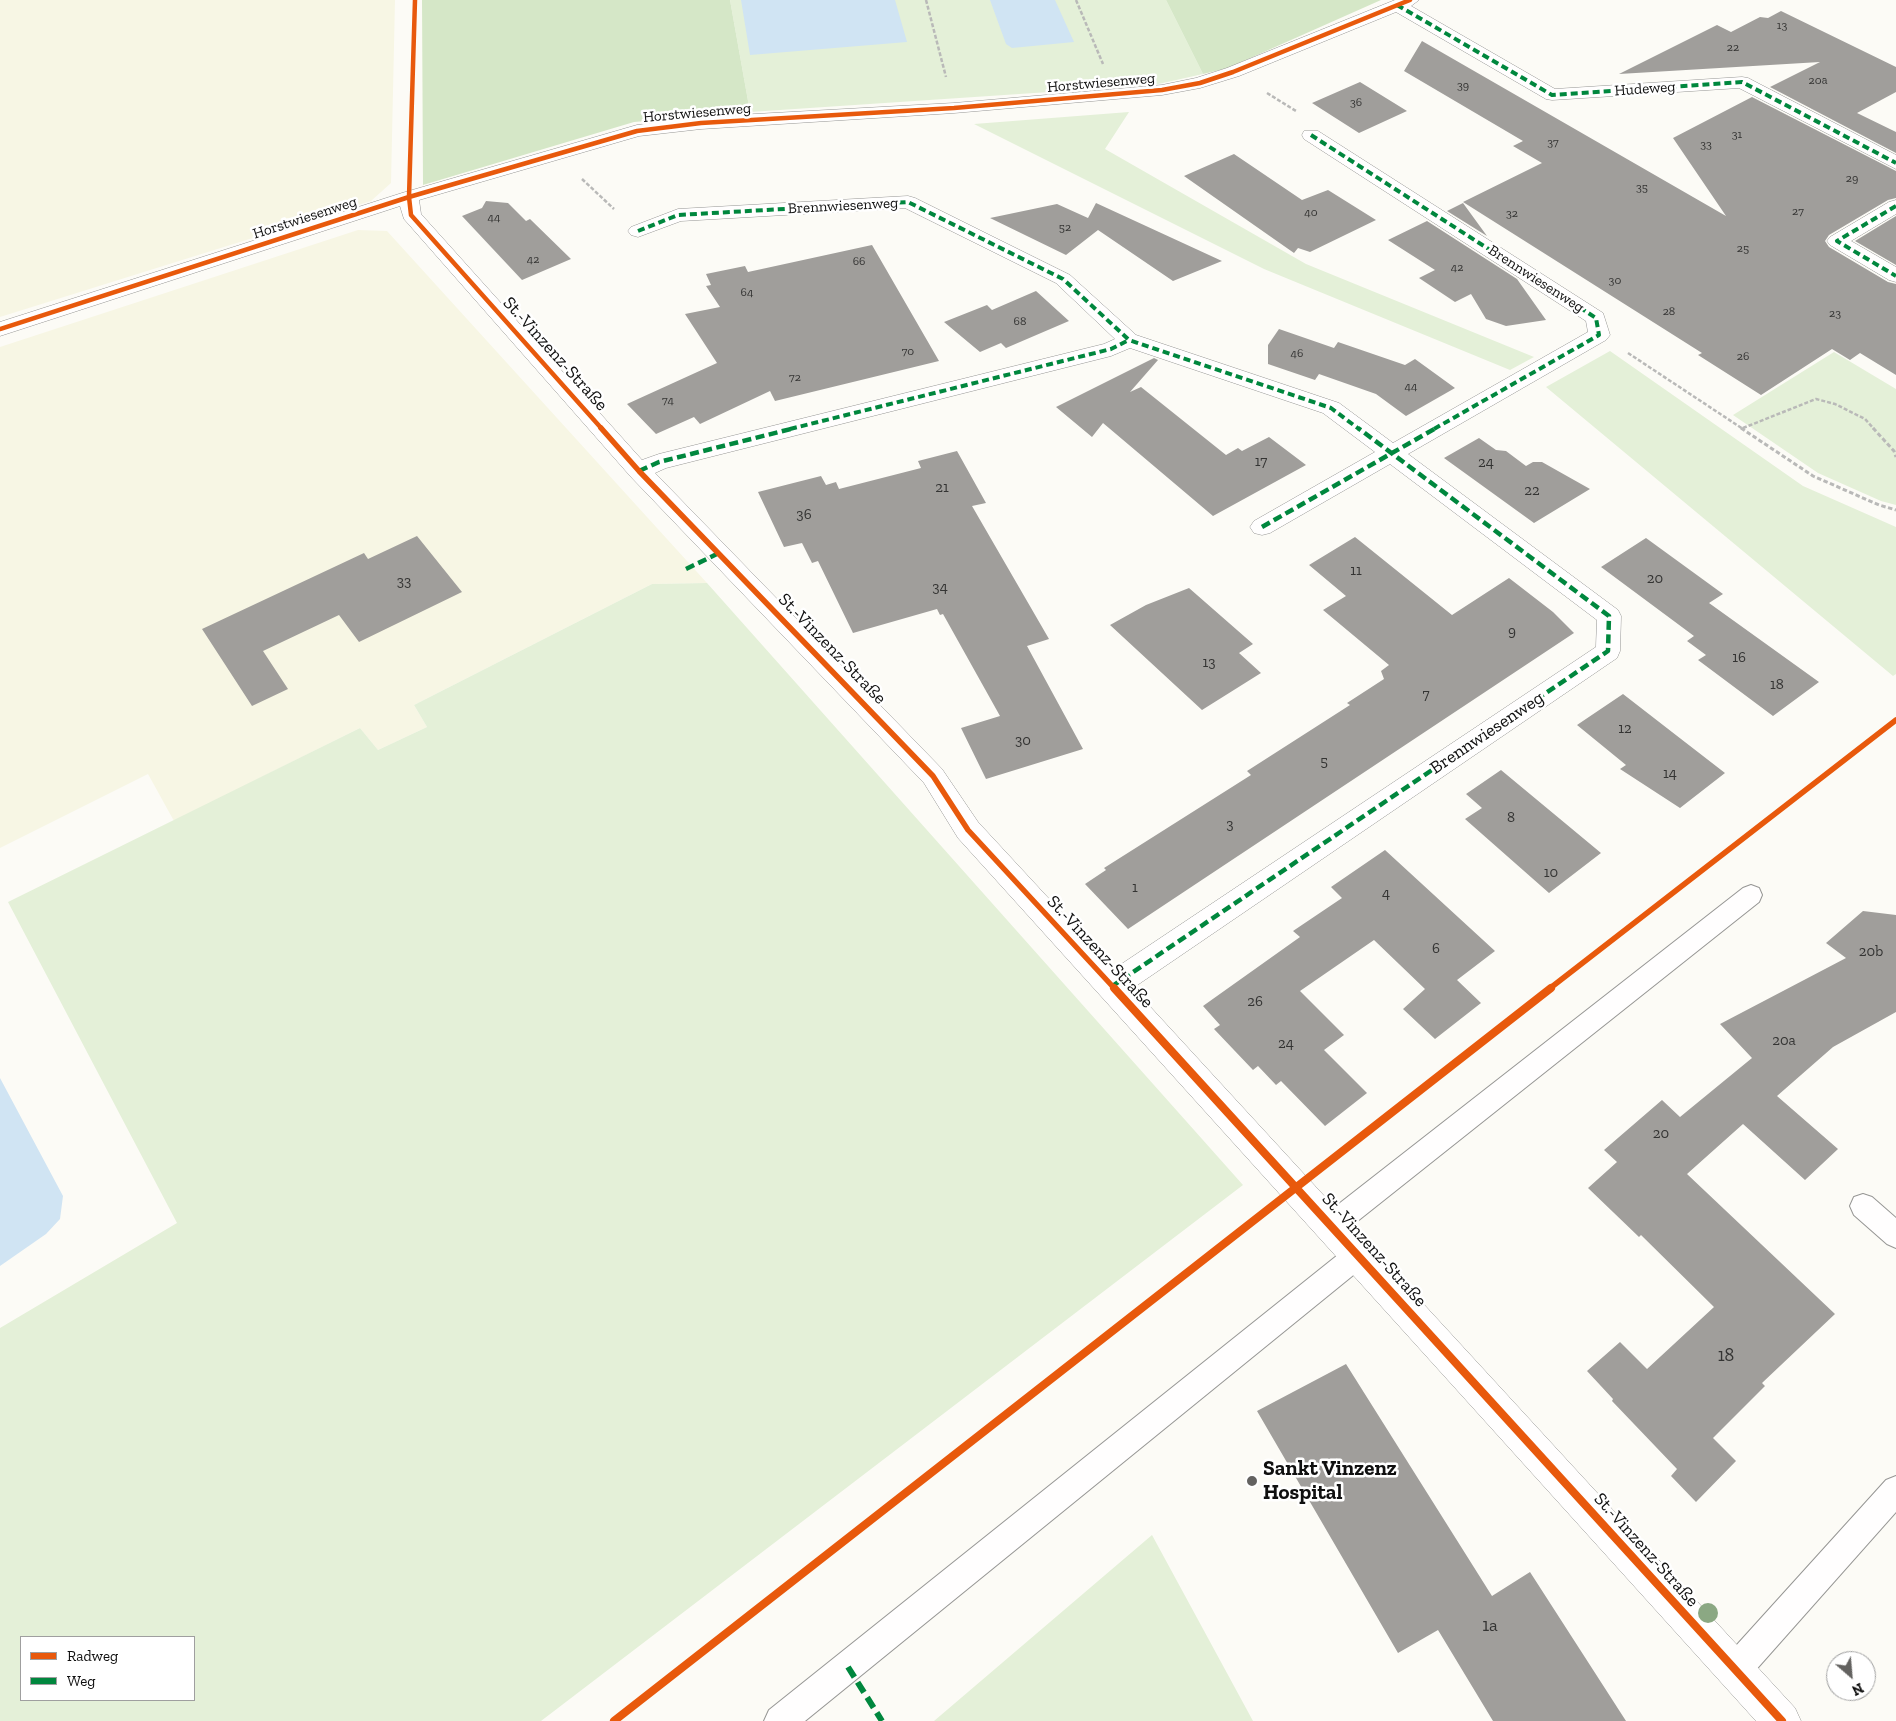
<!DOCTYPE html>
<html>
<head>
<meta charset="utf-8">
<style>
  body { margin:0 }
  #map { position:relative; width:1896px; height:1721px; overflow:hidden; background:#fcfbf6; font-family:"Zilla Slab",serif }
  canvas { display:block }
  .legend { position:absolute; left:20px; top:1636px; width:175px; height:65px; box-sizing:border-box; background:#fff; border:1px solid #9f9f9f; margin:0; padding:6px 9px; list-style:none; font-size:15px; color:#101010 }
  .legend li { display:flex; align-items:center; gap:10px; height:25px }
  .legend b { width:25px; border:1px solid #9f9f9f }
  .north { position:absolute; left:1826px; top:1651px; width:50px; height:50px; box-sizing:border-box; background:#fff; border:1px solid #9f9f9f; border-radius:50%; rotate:153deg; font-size:14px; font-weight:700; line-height:20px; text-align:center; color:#101010 }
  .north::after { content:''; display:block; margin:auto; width:18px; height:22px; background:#636260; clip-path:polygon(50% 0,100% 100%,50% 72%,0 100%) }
</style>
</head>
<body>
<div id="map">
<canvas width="1896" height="1721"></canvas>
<ul class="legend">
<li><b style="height:6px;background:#e8590c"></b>Radweg</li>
<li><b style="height:6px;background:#00873e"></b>Weg</li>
</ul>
<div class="north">N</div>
</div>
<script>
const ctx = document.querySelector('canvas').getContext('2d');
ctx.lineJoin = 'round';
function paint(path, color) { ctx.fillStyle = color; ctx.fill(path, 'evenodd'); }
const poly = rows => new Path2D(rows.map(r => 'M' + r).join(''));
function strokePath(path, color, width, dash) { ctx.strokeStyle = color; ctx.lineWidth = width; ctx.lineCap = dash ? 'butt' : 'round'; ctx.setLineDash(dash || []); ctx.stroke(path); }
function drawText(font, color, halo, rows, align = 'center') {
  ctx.font = font + ' "Zilla Slab",serif'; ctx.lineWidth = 5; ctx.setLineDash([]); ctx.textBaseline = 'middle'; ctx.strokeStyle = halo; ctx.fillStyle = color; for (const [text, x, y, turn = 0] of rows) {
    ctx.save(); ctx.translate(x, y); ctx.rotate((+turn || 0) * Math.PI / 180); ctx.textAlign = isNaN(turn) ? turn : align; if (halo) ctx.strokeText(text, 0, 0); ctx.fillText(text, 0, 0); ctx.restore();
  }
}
paint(poly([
  [0,0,395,0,391,183,371,201,0,317],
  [358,230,387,231,707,583,652,584,414,705,427,727,378,750,360,728,174,821,148,774,0,848,0,347]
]), '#f7f6e4');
paint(poly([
  [730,0,1166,0,1203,74,1154,85,750,112],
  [1129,112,1105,149,1306,264,1534,357,1510,370,1264,269,974,124],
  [1610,351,1803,486,1896,527,1896,674,1893,676,1546,387],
  [1834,352,1896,389,1896,505,1881,501,1818,473,1733,415],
  [707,583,1243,1185,541,1721,0,1721,0,1328,177,1223,8,902,360,728,378,750,427,727,414,705,652,584],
  [21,1637,194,1637,194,1700,21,1700],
  [1152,1535,1253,1721,934,1721]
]), '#e4f0d8');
paint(poly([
  [422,0,730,0,750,112,634,122,423,185],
  [1166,0,1381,0,1228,68,1203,74]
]), '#d5e7c7');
paint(poly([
  [741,0,895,0,907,42,750,55],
  [990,0,1055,0,1074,42,1012,48,1006,44],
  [0,1078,63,1196,60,1219,46,1234,0,1266]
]), '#d0e4f3');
paint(poly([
  [1781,11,1896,67,1896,92,1857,113,1896,132,1896,153,1770,87,1820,62,1619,74,1717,25,1731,32,1760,17,1768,18],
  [1422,41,1726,216,1673,138,1752,97,1896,171,1896,198,1888,200,1829,235,1825,241,1829,247,1888,282,1896,284,1896,375,1860,353,1850,360,1832,349,1761,395,1698,355,1702,353,1463,202,1542,163,1513,146,1523,141,1404,71],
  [1360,82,1407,111,1359,133,1312,103],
  [1234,154,1302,200,1328,190,1376,220,1310,252,1298,248,1294,253,1184,176],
  [486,201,508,203,526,221,530,219,571,259,522,280,462,216,482,208],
  [1096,203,1222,261,1173,281,1098,230,1066,255,990,218,1057,204,1088,218],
  [1463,203,1487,236,1447,211],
  [1896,216,1896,265,1855,241],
  [1427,221,1517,279,1546,320,1506,326,1486,319,1471,294,1455,302,1419,278,1435,270,1388,240],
  [872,245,939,361,775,401,770,391,700,424,694,417,656,434,627,404,717,363,685,314,720,307,706,286,711,285,706,274,745,266,748,272],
  [1036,291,1069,321,1006,348,1001,343,980,352,944,322,987,305,992,310],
  [1279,329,1334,348,1338,342,1405,365,1415,359,1455,388,1406,416,1376,394,1319,374,1315,380,1268,364,1268,345],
  [1154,358,1158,360,1130,392,1141,387,1226,455,1238,448,1242,451,1269,437,1306,465,1213,516,1103,423,1092,437,1056,407],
  [1479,438,1496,450,1506,451,1526,466,1533,462,1542,462,1590,489,1534,523,1444,458],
  [957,451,986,503,972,506,1049,639,1027,646,1083,749,986,779,961,728,1000,716,943,614,940,615,937,609,853,633,818,561,812,563,802,543,784,547,758,492,821,476,826,485,836,482,839,489,921,468,918,461],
  [417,536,462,592,359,642,339,615,263,651,288,689,252,706,202,629,364,553,368,559],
  [1355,537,1452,615,1509,578,1553,612,1574,633,1128,929,1085,884,1106,870,1104,868,1251,775,1247,771,1350,705,1347,703,1384,679,1381,671,1389,665,1323,610,1346,596,1309,565],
  [1646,538,1723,594,1709,603,1819,682,1773,716,1698,660,1706,655,1687,641,1694,636,1601,567],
  [1189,588,1253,644,1239,653,1261,673,1202,710,1110,625,1146,605],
  [1623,694,1672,732,1725,773,1680,808,1620,769,1626,765,1577,725],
  [1501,770,1601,853,1549,893,1465,819,1482,808,1466,794],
  [1385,850,1495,951,1457,980,1481,1003,1435,1039,1403,1009,1425,989,1374,940,1300,991,1344,1035,1324,1050,1367,1093,1325,1126,1281,1081,1276,1085,1258,1066,1253,1070,1214,1029,1220,1025,1203,1006,1300,937,1293,931,1342,898,1331,887],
  [1863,911,1896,915,1896,1012,1833,1047,1777,1096,1838,1149,1805,1180,1743,1124,1687,1174,1835,1314,1762,1383,1765,1386,1713,1438,1736,1461,1696,1502,1671,1476,1677,1469,1612,1401,1613,1399,1587,1371,1620,1342,1647,1369,1714,1307,1641,1235,1639,1237,1588,1188,1617,1162,1604,1150,1662,1100,1680,1117,1752,1058,1720,1024,1846,958,1826,943],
  [1346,1364,1492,1596,1530,1572,1626,1721,1493,1721,1438,1630,1398,1653,1257,1411]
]), '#a09e9b');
const service = poly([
  [1751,885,1759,888,1762,895,1759,902,1340,1235,1331,1239,1322,1235,1318,1226,1322,1217,1743,888,1751,885],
  [1863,1194,1872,1197,1896,1218,1896,1248,1887,1244,1854,1215,1850,1206,1854,1197,1863,1194],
  [1358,1242,1367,1246,1371,1255,1367,1264,805,1721,764,1721,769,1710,1349,1246,1358,1242],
  [1896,1476,1896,1512,1746,1681,1735,1685,1724,1681,1720,1670,1724,1659,1886,1480,1896,1476]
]);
const minor = poly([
  [1395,0,1419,0,1411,6,1555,89,1742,77,1748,78,1896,155,1896,169,1739,88,1552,100,1546,99,1396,12,1239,76,1200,88,1162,95,954,113,701,129,639,136,419,200,421,214,642,460,659,454,1104,344,1115,339,1056,283,905,208,681,221,638,237,631,235,628,231,631,227,678,209,908,196,915,198,1070,275,1136,335,1339,403,1393,443,1588,332,1586,321,1304,139,1302,135,1304,131,1318,131,1603,313,1610,335,1606,340,1408,454,1618,610,1621,616,1620,651,1617,658,1133,988,1795,1708,1801,1721,1756,1721,958,838,924,783,631,477,404,219,400,206,0,336,0,322,402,193,637,125,701,117,954,103,1162,85,1196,78,1227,68,1395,0],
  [1130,348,1323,413,1375,452,1254,521,1250,527,1254,533,1262,535,1270,533,1390,464,1597,620,1596,647,1114,969,978,822,942,769,655,473,666,468,1111,356,1130,348],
  [1896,200,1896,214,1851,241,1896,267,1896,282,1889,280,1830,245,1827,241,1830,237,1889,202,1896,200]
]);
strokePath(service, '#969694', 2);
strokePath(minor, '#969694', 1);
strokePath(poly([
  [926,0,946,77],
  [1076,0,1103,64],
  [1267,93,1296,111],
  [582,179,614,209],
  [1628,353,1743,429],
  [1743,428,1816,399,1835,404,1865,419,1874,429]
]), '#b9b9b8', 2.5, [4, 2]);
strokePath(poly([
  [1741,428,1813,476,1879,505,1896,510],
  [1873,428,1894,451,1896,457]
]), '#b9b9b8', 3, [4.5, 2.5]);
paint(service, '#fffefe');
paint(minor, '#fffefe');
strokePath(poly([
  [1397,5,1552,95,1742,82,1896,163],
  [1311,135,1596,318,1599,335,1434,429],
  [1896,206,1837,241,1896,276],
  [638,231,678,215,908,202,1063,279,1129,340,1331,408,1359,429],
  [790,429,1111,349,1129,340]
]), '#00873e', 4, [7, 4]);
strokePath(poly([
  [639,471,659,462,795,428],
  [1262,527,1436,428],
  [686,569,719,553],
  [1111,987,1608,651,1609,616,1358,428]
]), '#00873e', 4.5, [9, 4.5]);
strokePath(poly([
  [848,1667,882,1721]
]), '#00873e', 6, [12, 6]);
strokePath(poly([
  [415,0,409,197,411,215,602,429],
  [0,329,409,197,637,131,701,123,954,108,1162,90,1200,83,1233,72,1410,0]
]), '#e8590c', 4.5);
strokePath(poly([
  [601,428,639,471,933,776,968,830,1115,989],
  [1549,989,1896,720]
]), '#e8590c', 5.5);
strokePath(poly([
  [1114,988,1782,1721],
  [614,1721,1551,988]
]), '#e8590c', 8);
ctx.fillStyle = '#8ba883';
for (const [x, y] of [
  [1708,1613]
]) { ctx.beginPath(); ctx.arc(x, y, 10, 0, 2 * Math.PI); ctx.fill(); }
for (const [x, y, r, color] of [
  [1252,1481,6,"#636260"]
]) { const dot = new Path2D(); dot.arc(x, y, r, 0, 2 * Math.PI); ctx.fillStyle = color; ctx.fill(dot); strokePath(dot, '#fff', 2); }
drawText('12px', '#343433', null, [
  ["13",1782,26],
  ["22",1733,48],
  ["20a",1818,81],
  ["39",1463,86],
  ["36",1356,103],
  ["31",1737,135],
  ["37",1553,143],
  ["33",1706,145],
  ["29",1852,179],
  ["35",1642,188],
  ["27",1798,212],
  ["40",1311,213],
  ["32",1512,214],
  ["44",494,218],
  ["52",1065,228],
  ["25",1743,249],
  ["42",533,260],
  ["66",859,262],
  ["42",1457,268],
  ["30",1615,281],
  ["64",747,293],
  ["28",1669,312],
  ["23",1835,314],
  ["68",1020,322],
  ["70",908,352],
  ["46",1297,354],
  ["26",1743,357],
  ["72",795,378],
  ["44",1411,387],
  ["74",668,401]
]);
drawText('15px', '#101010', '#fff', [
  ["Horstwiesenweg",1101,83,-5],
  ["Hudeweg",1645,89,-4],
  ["Horstwiesenweg",697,113,-5],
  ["Brennwiesenweg",843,206,-3],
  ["Horstwiesenweg",305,218,-18],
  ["Brennwiesenweg",1536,279,33]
]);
drawText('15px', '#343433', null, [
  ["17",1261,462],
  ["24",1486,463],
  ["21",942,488],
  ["22",1532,491],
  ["36",804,515],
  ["11",1356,571],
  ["20",1655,579],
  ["33",404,582],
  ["34",940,588],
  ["9",1512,632],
  ["16",1739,658],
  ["13",1209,663],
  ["18",1777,685],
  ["7",1426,695],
  ["12",1625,729],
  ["30",1023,741],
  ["5",1324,762],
  ["14",1670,774],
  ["8",1511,818],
  ["3",1230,825],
  ["10",1551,873],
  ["1",1135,888],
  ["4",1386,894],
  ["6",1436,949],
  ["20b",1871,952],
  ["26",1255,1002],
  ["20a",1784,1041],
  ["24",1286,1044],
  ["20",1661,1134]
]);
drawText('18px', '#101010', '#fff', [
  ["St.-Vinzenz-Straße",555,354,48],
  ["St.-Vinzenz-Straße",832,649,46],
  ["Brennwiesenweg",1487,733,-34],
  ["St.-Vinzenz-Straße",1100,952,47],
  ["St.-Vinzenz-Straße",1374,1250,48],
  ["St.-Vinzenz-Straße",1646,1550,48]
]);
drawText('18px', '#343433', null, [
  ["18",1726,1356],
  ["1a",1490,1626]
]);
drawText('bold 21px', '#101010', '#fff', [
  ["Sankt Vinzenz",1263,1469],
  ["Hospital",1263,1493]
], 'left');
</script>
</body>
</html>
